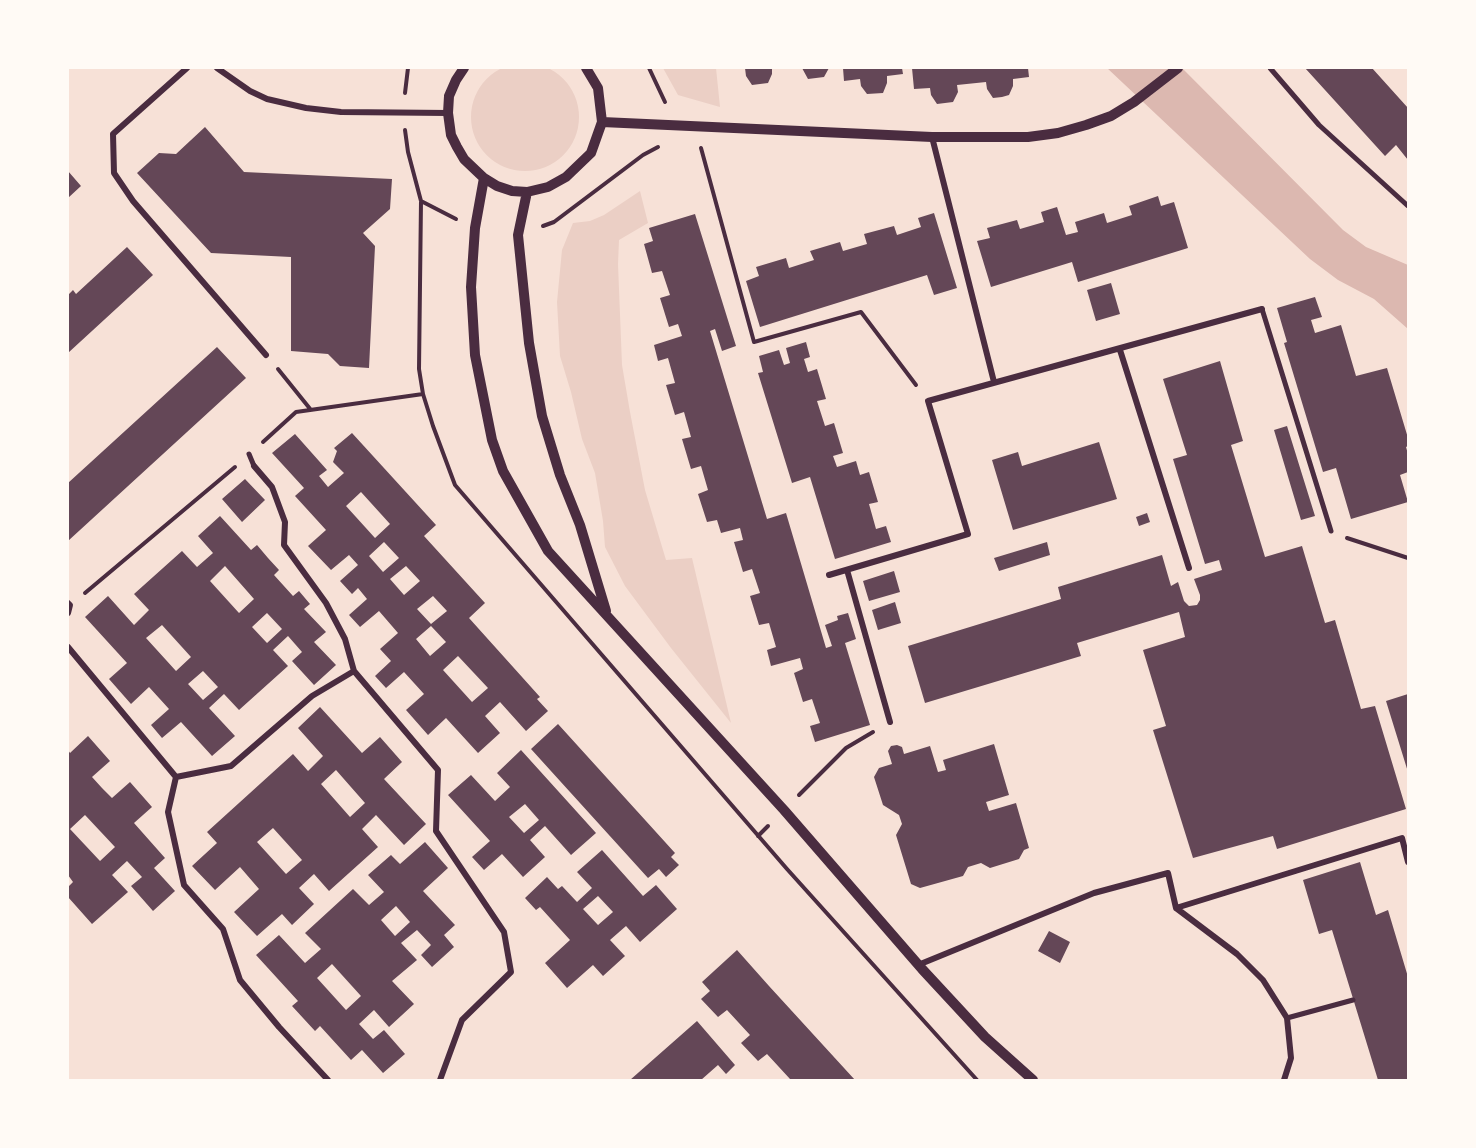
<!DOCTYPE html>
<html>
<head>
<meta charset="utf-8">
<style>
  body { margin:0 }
  #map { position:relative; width:1476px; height:1148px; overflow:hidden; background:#f7e1d7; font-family:Spectral,serif }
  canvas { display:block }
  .frame { position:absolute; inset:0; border:69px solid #fffaf5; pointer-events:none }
</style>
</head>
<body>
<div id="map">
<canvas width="1476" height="1148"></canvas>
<div class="frame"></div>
</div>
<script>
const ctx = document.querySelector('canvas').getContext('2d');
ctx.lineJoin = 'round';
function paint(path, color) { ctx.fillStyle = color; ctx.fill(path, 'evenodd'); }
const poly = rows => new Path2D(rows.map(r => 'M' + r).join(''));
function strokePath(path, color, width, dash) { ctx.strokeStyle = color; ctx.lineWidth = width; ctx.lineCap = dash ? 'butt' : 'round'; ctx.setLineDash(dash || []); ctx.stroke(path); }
paint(poly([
  '471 117a54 54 0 1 1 108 0a54 54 0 1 1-108 0Z',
  [663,68,716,68,720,107,678,95],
  [640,191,648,223,619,240,618,264,622,365,630,412,645,490,666,560,692,558,731,723,671,648,625,586,605,547,603,521,595,473,582,439,571,392,560,356,557,302,562,250,573,223,590,221,604,215]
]), '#ebcfc5');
paint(poly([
  [1107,68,1182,68,1343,230,1366,247,1408,265,1408,329,1374,299,1338,280,1310,259]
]), '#dcb8b0');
paint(poly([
  [745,68,772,68,772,74,768,83,752,85,746,76],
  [802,68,829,68,824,77,808,79],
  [843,68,902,68,903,74,887,76,887,83,883,93,867,94,861,86,860,79,844,81],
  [912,68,1028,68,1029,77,1013,79,1013,86,1009,95,1002,97,993,98,987,89,986,82,957,85,958,92,953,102,937,104,931,95,930,88,914,89],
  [1305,68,1372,68,1408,108,1408,160,1396,145,1385,156],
  [205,127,244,172,392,179,390,209,363,233,375,246,369,368,340,366,328,354,291,351,291,257,211,253,137,173,159,153,176,154],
  [68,171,81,186,68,198],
  [1158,196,1161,206,1174,202,1188,248,1078,282,1072,262,991,287,977,241,990,238,987,228,1017,220,1020,229,1044,222,1041,212,1057,207,1066,235,1078,232,1075,222,1104,213,1107,223,1132,215,1129,206],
  [934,213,957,288,934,295,927,275,760,327,746,281,759,276,756,267,786,258,789,268,814,260,810,251,840,242,843,251,867,244,864,234,894,226,897,235,921,227,918,218],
  [695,214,736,346,722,351,715,329,710,331,767,519,786,513,826,648,832,646,825,625,838,620,837,616,848,613,856,639,845,643,870,725,815,742,810,726,820,723,812,699,803,702,794,673,803,669,800,658,771,666,767,650,776,647,769,623,759,625,750,596,760,593,752,569,743,572,734,542,743,540,740,528,721,533,717,520,707,522,698,494,708,490,701,466,691,469,682,439,691,437,684,412,675,415,666,385,675,383,668,358,658,361,654,345,682,336,678,324,669,327,660,298,670,295,662,271,652,273,644,244,653,241,649,228],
  [127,247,153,275,68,353,68,295,73,290,76,294],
  [1111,283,1120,314,1096,321,1087,290],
  [1315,297,1322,317,1311,320,1315,333,1341,325,1356,376,1387,368,1408,438,1408,446,1406,447,1408,454,1408,472,1400,475,1408,502,1351,519,1336,468,1323,472,1284,343,1287,342,1277,308],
  [806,342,810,357,804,359,808,372,817,369,826,399,817,401,825,426,834,423,843,453,833,456,837,467,856,461,860,475,869,472,878,502,869,504,876,529,886,526,891,542,835,559,810,477,792,483,758,373,763,372,759,356,779,350,784,365,790,363,786,348],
  [217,347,246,378,68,541,68,483],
  [1220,361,1243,441,1231,445,1265,557,1302,546,1325,623,1335,620,1361,709,1375,706,1406,809,1277,849,1273,836,1193,858,1153,730,1166,726,1143,650,1185,637,1179,612,1077,643,1081,656,925,703,908,646,1061,599,1058,587,1162,555,1171,586,1178,582,1184,601,1189,606,1197,605,1200,600,1200,595,1194,579,1222,570,1219,560,1205,564,1173,459,1187,455,1163,379],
  [1287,426,1315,516,1301,520,1274,430],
  [352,433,436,525,424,536,485,603,469,618,540,697,537,699,548,711,526,731,500,702,485,716,500,733,478,753,446,718,428,735,406,710,424,694,404,672,386,688,375,676,391,661,380,649,398,633,379,611,360,627,349,615,367,599,358,588,352,594,340,581,358,565,349,555,331,570,308,546,326,530,295,496,304,488,272,453,295,434,327,470,319,476,328,487,344,473,333,462,337,451,334,448],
  [361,492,390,524,375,538,346,506],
  [384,542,399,558,383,572,369,556],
  [406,566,420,581,404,595,390,579],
  [433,596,447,611,431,624,417,609],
  [431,626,446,642,430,656,416,639],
  [458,656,488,688,472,702,443,670],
  [1099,442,1117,499,1013,530,992,460,1018,452,1022,466],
  [245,479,265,500,242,522,222,499],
  [1147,513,1150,522,1139,526,1136,517],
  [220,516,251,550,257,545,268,558,279,570,274,575,293,596,299,591,310,604,304,609,326,632,314,642,336,665,314,685,292,661,302,652,288,636,273,650,288,666,239,710,224,694,209,708,235,736,212,756,181,722,162,738,151,725,169,709,149,687,131,704,109,679,127,663,85,617,108,596,134,625,149,610,134,594,182,551,197,567,213,553,198,536],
  [225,566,254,599,239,613,210,581],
  [267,613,282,629,267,643,252,627],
  [162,625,191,657,176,671,146,638],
  [203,671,218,687,203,700,188,684],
  [1047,542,1050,555,999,571,994,558],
  [894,571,900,592,869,601,863,581],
  [895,602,901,623,878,630,872,610],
  [1408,694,1408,772,1386,701],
  [320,707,362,753,380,737,402,762,384,779,426,824,404,845,376,815,362,829,378,847,329,891,314,874,299,888,314,904,292,925,282,914,257,936,234,912,259,889,240,867,215,890,192,866,217,843,207,832,293,754,308,771,323,756,298,728],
  [336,770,365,803,350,817,321,784],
  [273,828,302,860,286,874,257,842],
  [558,724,675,853,671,857,679,865,666,877,659,869,648,878,531,749],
  [88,736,110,761,92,777,102,788,112,798,130,782,152,807,134,823,165,858,154,868,175,891,153,911,131,886,142,877,127,861,112,875,128,892,92,924,68,897,68,887,73,882,68,875,68,750,70,753],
  [85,815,115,847,100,861,70,829],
  [994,744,1009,795,986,802,989,811,1016,803,1029,848,1024,850,1019,859,990,868,981,863,968,867,963,876,920,888,911,884,896,835,902,824,899,815,883,805,874,777,879,768,892,764,888,751,891,746,897,745,902,747,904,754,930,746,938,772,946,770,943,760],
  [521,750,596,833,571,855,545,826,530,840,545,857,523,877,502,854,484,870,472,857,490,841,448,795,471,775,495,801,510,787,497,773],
  [525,804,539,820,524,833,509,817],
  [425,842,448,868,423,891,455,925,444,935,454,947,432,967,421,955,431,945,417,930,401,943,417,960,392,981,414,1004,389,1027,374,1010,359,1024,373,1039,384,1030,405,1054,383,1073,362,1050,351,1060,320,1026,315,1031,292,1006,298,1001,256,955,279,935,305,963,321,949,305,933,353,889,369,905,384,892,368,875,391,855,400,864],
  [396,906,410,922,395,936,381,920],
  [332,964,361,996,346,1010,317,978],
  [602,850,643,896,656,885,677,909,640,942,626,926,610,940,625,956,603,976,593,965,567,988,545,963,570,940,540,907,536,910,525,898,547,877,558,889,562,886,577,902,592,888,577,872],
  [598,896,613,912,598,925,583,909],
  [1360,862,1376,915,1388,910,1408,977,1408,1080,1378,1080,1332,930,1319,934,1303,880],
  [1049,931,1070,942,1060,963,1038,951],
  [737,950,769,986,855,1080,788,1080,790,1079,767,1054,758,1061,741,1043,750,1035,727,1010,718,1017,701,999,710,991,702,982],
  [697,1021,735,1065,726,1074,718,1065,701,1080,630,1080]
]), '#644757');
strokePath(poly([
  [649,68,665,102],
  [405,93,408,68],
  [405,130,408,152,421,201,419,369,423,394,433,426,455,485,787,869,977,1080],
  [701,148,754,342,861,312,916,385],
  [421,201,456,219],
  [543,226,554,222,643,155,658,147],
  [278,369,311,410],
  [263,442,296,412,423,394],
  [1347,538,1408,558],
  [85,593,235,467],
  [799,795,846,748,873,732],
  [758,836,768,826]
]), '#4a2c40', 4);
strokePath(poly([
  [1270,68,1319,125,1408,206],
  [1262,309,1331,531],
  [249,454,254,466],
  [1287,1018,1353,1000]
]), '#4a2c40', 5);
strokePath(poly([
  [187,68,113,134,114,173,133,201,266,355],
  [217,68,250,91,267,99,306,108,341,112,448,113],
  [932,137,994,382],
  [1120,350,1189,568],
  [254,466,272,487,285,522,284,545,326,603,345,639,354,671,438,770,436,831,504,932,511,972,462,1020,440,1080],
  [847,570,890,722],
  [829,575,968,534,928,401,1262,309],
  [68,603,70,605,68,613],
  [68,647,176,777,168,812,184,885,223,929,240,980,279,1027,328,1080],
  [176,777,231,766,312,696,354,671],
  [1176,908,1402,838,1408,862],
  [918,965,1094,893,1168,873,1176,908,1237,954,1263,980,1287,1018,1291,1058,1284,1080]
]), '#4a2c40', 6);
strokePath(poly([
  [464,68,456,80,449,96,448,113,451,135,457,147,464,159,484,178,497,186,512,191,527,192,548,187,566,177,591,153,602,122,598,88,586,68],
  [602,122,932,137,1028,137,1058,133,1086,125,1111,116,1134,102,1178,68],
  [484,178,475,228,471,287,475,355,492,440,503,471,548,551,784,810,922,969,985,1037,1033,1080],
  [527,192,518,235,529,343,542,416,560,475,580,525,606,611]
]), '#4a2c40', 10);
</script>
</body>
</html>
